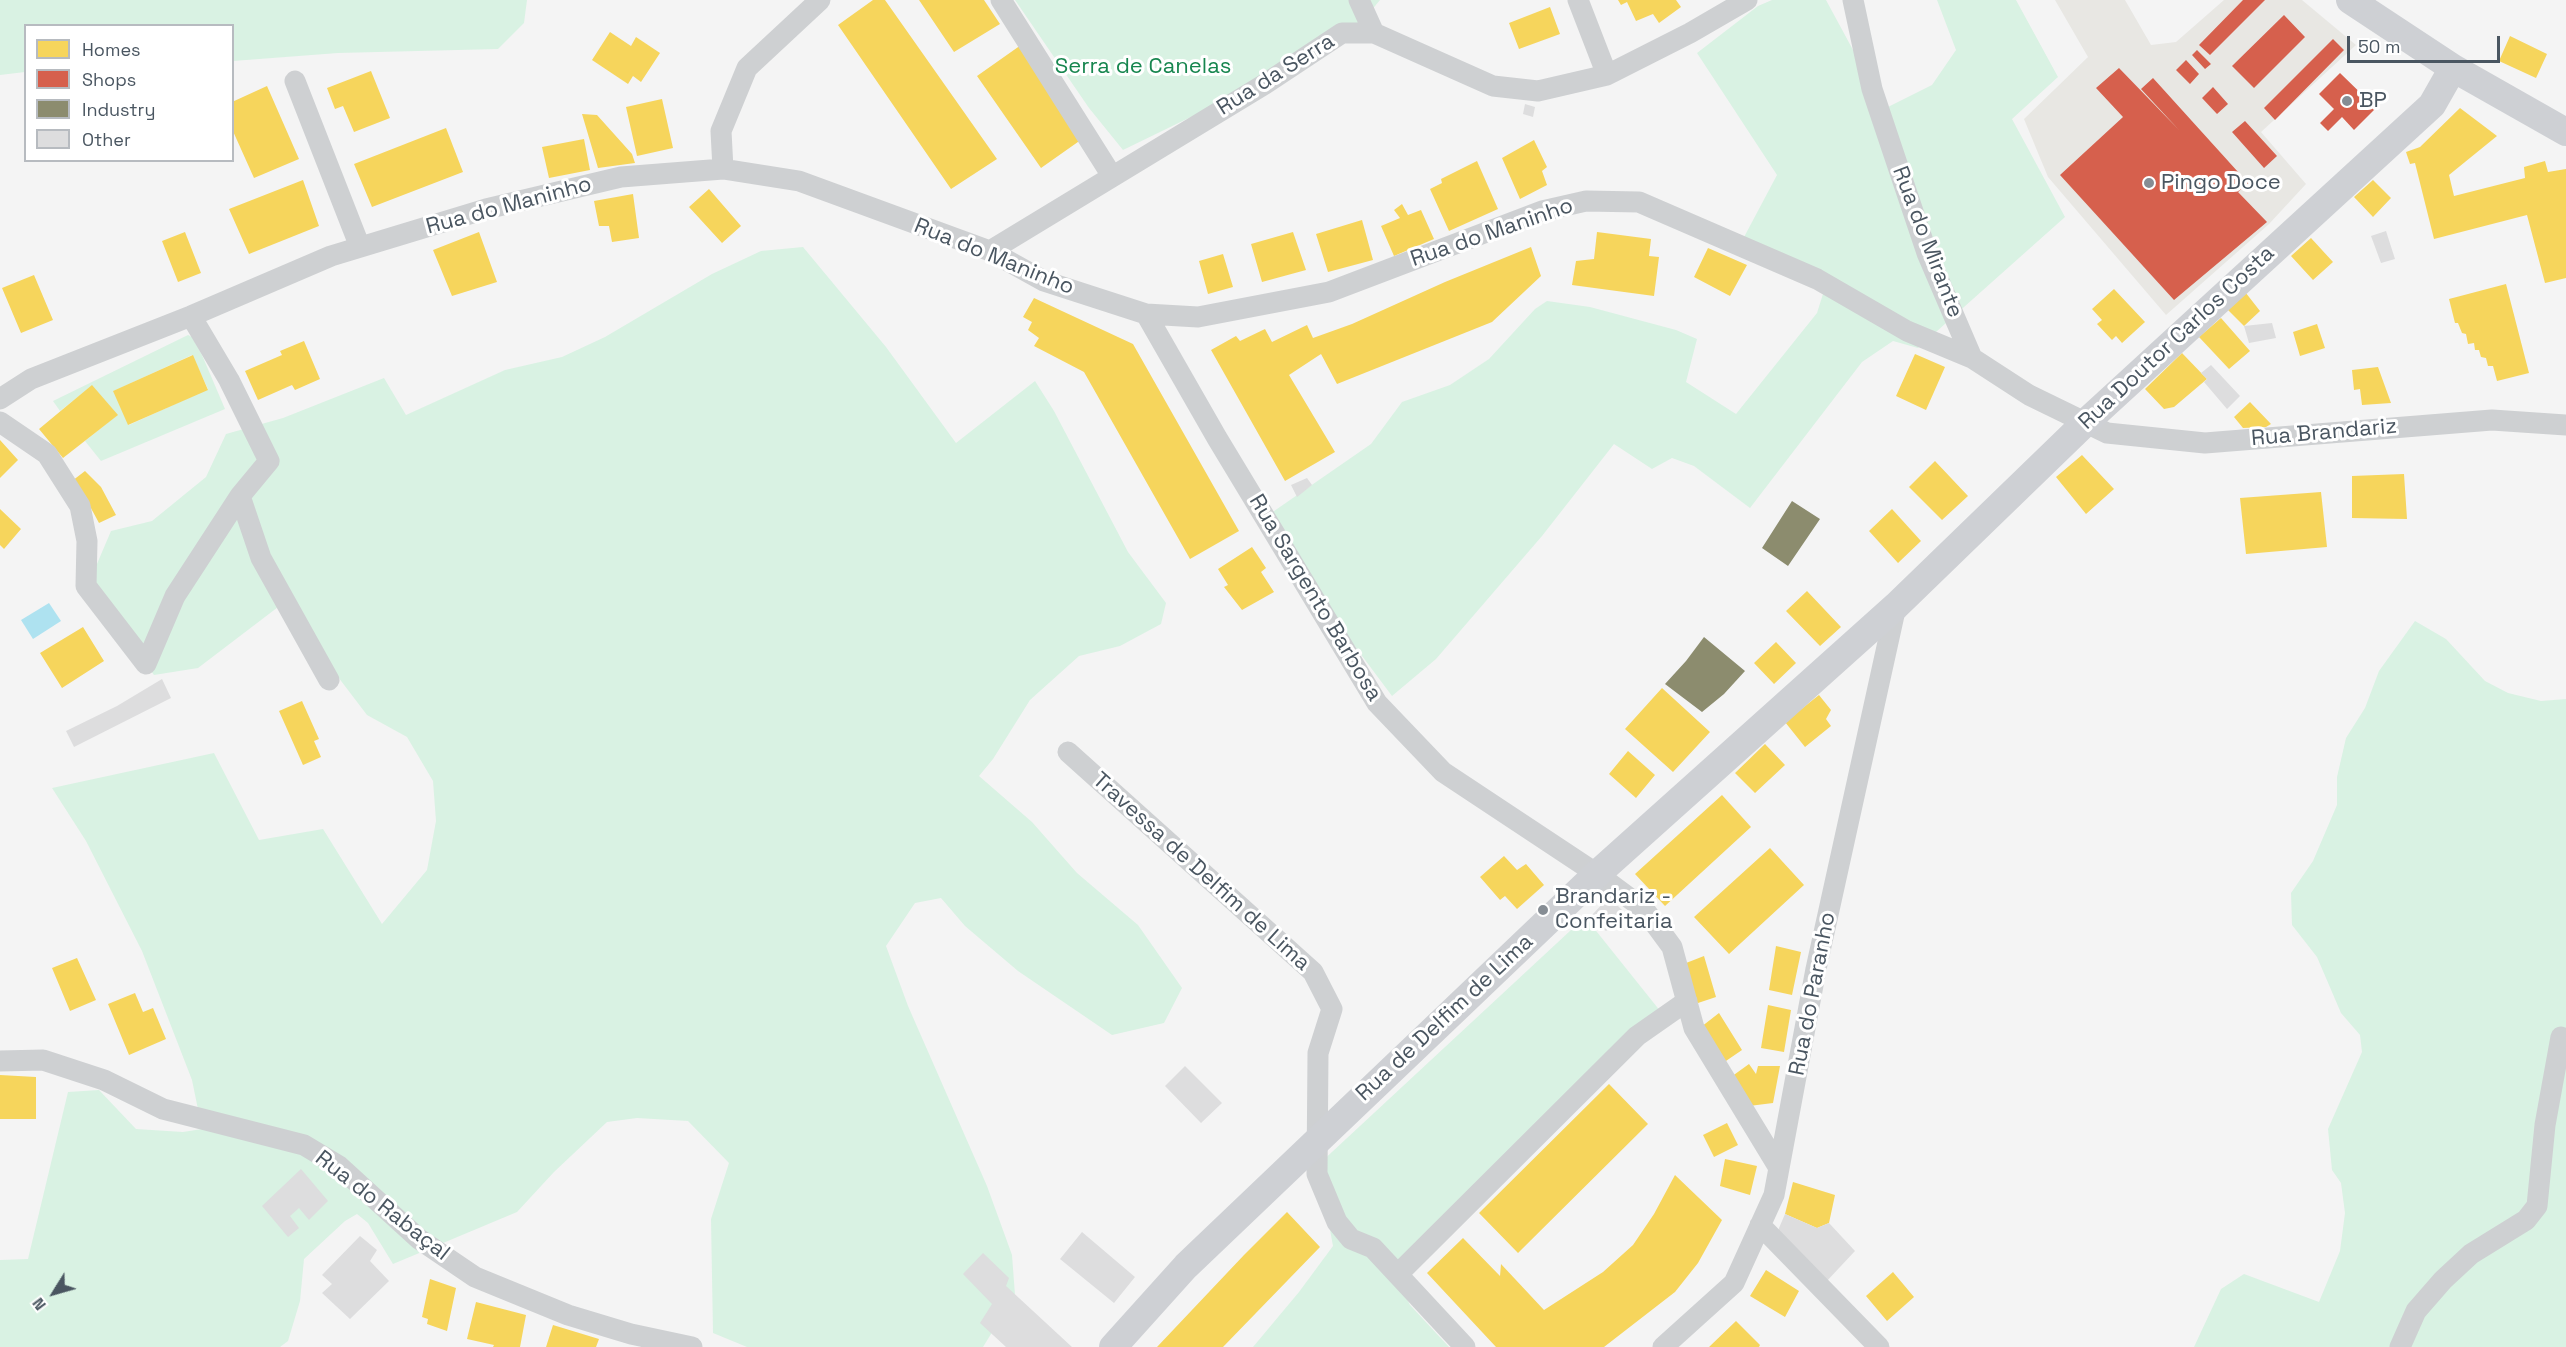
<!DOCTYPE html>
<html>
<head>
<meta charset="utf-8">
<style>
  body { margin:0 }
  #map { position:relative; width:2566px; height:1347px; overflow:hidden; background:#f4f4f4; font-family:"Space Grotesk",sans-serif }
  canvas { display:block }
  .legend { position:absolute; left:24px; top:24px; width:210px; height:138px; box-sizing:border-box; background:#fff; border:2px solid #b7bbc0; margin:0; padding:8px 10px; list-style:none; font-size:18px; color:#4a5661 }
  .legend li { display:flex; align-items:center; gap:12px; height:30px }
  .legend b { width:30px; border:2px solid #b7bbc0 }
  .north { position:absolute; left:24px; top:1263px; width:60px; height:60px; -webkit-text-stroke:4px #fff; paint-order:stroke; rotate:233deg; font-size:16px; font-weight:700; line-height:24px; text-align:center; color:#4a5661 }
  .north::after { content:''; display:block; margin:auto; width:21px; height:27px; background:#4a5661; clip-path:polygon(50% 0,100% 100%,50% 72%,0 100%) }
  .scale { position:absolute; left:2347px; top:36px; width:153px; height:27px; box-sizing:border-box; border:3px solid #4a5661; border-top:0; padding-left:8px; font-size:18px; line-height:21px; white-space:nowrap; color:#4a5661; -webkit-text-stroke:4px #fff; paint-order:stroke }
</style>
</head>
<body>
<div id="map">
<canvas width="2566" height="1347"></canvas>
<ul class="legend">
<li><b style="height:16px;background:#f6d55c"></b>Homes</li>
<li><b style="height:16px;background:#d6604d"></b>Shops</li>
<li><b style="height:16px;background:#8c8c6e"></b>Industry</li>
<li><b style="height:16px;background:#ddddde"></b>Other</li>
</ul>
<div class="north">N</div>
<div class="scale">50 m</div>
</div>
<script>
const ctx = document.querySelector('canvas').getContext('2d');
ctx.lineJoin = 'round';
function paint(path, color) { ctx.fillStyle = color; ctx.fill(path, 'evenodd'); }
const poly = rows => new Path2D(rows.map(r => 'M' + r).join(''));
function strokePath(path, color, width, dash) { ctx.strokeStyle = color; ctx.lineWidth = width; ctx.lineCap = dash ? 'butt' : 'round'; ctx.setLineDash(dash || []); ctx.stroke(path); }
function drawText(font, color, halo, rows, align = 'center') {
  ctx.font = font + ' "Space Grotesk",sans-serif'; ctx.lineWidth = 6; ctx.setLineDash([]); ctx.textBaseline = 'middle'; ctx.strokeStyle = halo; ctx.fillStyle = color; for (const [text, x, y, turn = 0] of rows) {
    ctx.save(); ctx.translate(x, y); ctx.rotate((+turn || 0) * Math.PI / 180); ctx.textAlign = isNaN(turn) ? turn : align; if (halo) ctx.strokeText(text, 0, 0); ctx.fillText(text, 0, 0); ctx.restore();
  }
}
paint(poly([
  [2055,0,2125,0,2151,45,2176,42,2224,0,2302,0,2356,45,2261,132,2306,184,2269,224,2166,315,2048,177,2024,119,2088,57]
]), '#e8e7e3');
paint(poly([
  [0,0,527,0,524,23,498,49,338,53,233,61,232,26,26,26,25,72,0,75],
  [1015,0,1380,0,1345,42,1123,150,1089,108],
  [1772,0,1826,0,1866,74,1888,107,1932,85,1956,50,1937,0,2016,0,2058,77,2012,119,2065,217,1918,348,1893,341,1862,362,1750,508,1694,466,1672,458,1652,469,1614,444,1542,536,1436,659,1392,696,1321,601,1264,518,1371,444,1402,402,1450,385,1489,359,1535,309,1547,301,1590,307,1676,330,1697,339,1686,382,1736,414,1817,313,1828,278,1743,239,1777,175,1697,53,1758,6],
  [803,247,886,347,956,443,1035,381,1054,411,1128,552,1166,603,1161,624,1120,646,1079,656,1030,700,993,759,979,776,1032,822,1077,873,1138,925,1182,988,1164,1023,1112,1035,1018,971,965,926,941,898,915,903,886,946,908,1006,987,1186,1012,1255,1015,1295,983,1347,747,1347,713,1333,711,1219,729,1163,688,1121,637,1118,607,1122,554,1172,517,1212,393,1264,368,1223,357,1214,345,1221,304,1259,300,1301,288,1341,280,1347,0,1347,0,1260,28,1259,68,1092,99,1090,136,1129,183,1132,202,1129,192,1080,142,951,86,841,52,788,214,753,259,840,323,829,382,924,427,870,436,821,433,781,407,737,367,715,335,673,286,601,198,668,154,675,88,585,111,531,152,521,206,477,226,434,283,418,384,378,406,415,505,370,562,357,605,337,712,274,761,251],
  [188,335,192,337,202,355,225,409,101,461,85,441,117,415,92,386,60,411,53,401],
  [192,355,208,389,129,425,114,391],
  [2415,621,2446,639,2485,681,2508,693,2541,701,2566,699,2566,1347,2194,1347,2221,1289,2244,1274,2319,1302,2340,1251,2345,1213,2341,1183,2332,1170,2328,1129,2362,1052,2360,1035,2341,1013,2317,957,2292,925,2291,893,2313,861,2337,805,2337,777,2346,738,2365,708,2379,671],
  [1585,917,1661,1012,1394,1272,1410,1305,1449,1347,1253,1347,1299,1292,1333,1246,1318,1165]
]), '#d9f2e3');
paint(poly([
  [49,603,61,621,33,639,21,620]
]), '#aee2f0');
paint(poly([
  [873,0,885,0,997,159,951,189,838,25],
  [919,0,984,0,1000,24,954,52],
  [1618,0,1676,0,1681,7,1659,23,1653,14,1636,21,1627,2,1621,5],
  [1550,7,1560,34,1519,49,1509,23],
  [610,32,631,46,636,37,660,53,641,82,633,76,628,84,592,60],
  [2510,36,2547,54,2536,78,2499,61],
  [1021,45,1085,137,1041,168,977,76],
  [371,71,390,118,354,132,343,106,335,109,327,88],
  [267,86,299,159,254,178,232,129,232,102],
  [662,99,673,148,637,156,626,107],
  [2460,108,2497,136,2449,175,2454,196,2525,178,2524,167,2545,161,2548,172,2566,169,2566,278,2545,283,2527,215,2434,239,2415,163,2410,164,2406,152,2420,147],
  [582,114,597,115,632,154,635,163,598,168],
  [446,128,463,172,372,207,354,164],
  [584,139,590,170,549,178,542,147],
  [1534,140,1547,167,1542,171,1547,185,1520,199,1502,158],
  [1477,161,1498,209,1449,231,1430,189,1442,183,1441,179],
  [303,180,319,226,249,254,229,209],
  [2373,180,2391,198,2373,217,2354,197],
  [709,189,741,226,722,243,689,207],
  [633,194,639,238,612,242,609,226,599,226,594,201],
  [1402,204,1408,215,1421,210,1434,239,1394,256,1381,226,1400,218,1394,210],
  [1362,220,1373,260,1328,272,1316,234],
  [185,232,201,273,178,282,162,241],
  [479,232,497,282,452,296,433,250],
  [1293,232,1306,270,1262,282,1251,244],
  [1597,232,1651,239,1649,256,1659,257,1654,296,1572,285,1576,261,1594,259],
  [2311,238,2333,262,2313,280,2291,256],
  [1531,247,1541,276,1492,322,1337,384,1321,354,1289,375,1335,452,1285,481,1211,350,1236,336,1240,341,1265,329,1272,342,1307,325,1313,338,1352,324,1445,282],
  [1708,248,1747,265,1730,296,1694,277],
  [1223,254,1233,287,1208,294,1199,261],
  [34,275,53,320,21,333,2,288],
  [2506,284,2529,373,2497,381,2493,366,2488,366,2486,358,2481,357,2479,350,2475,350,2474,343,2468,344,2466,334,2462,333,2458,323,2455,323,2449,299],
  [2242,288,2260,311,2244,326,2226,308],
  [2114,289,2145,322,2122,343,2116,336,2112,340,2097,324,2102,320,2092,309],
  [1034,298,1133,344,1239,531,1190,559,1084,372,1034,346,1039,338,1028,330,1032,322,1023,317],
  [2221,318,2250,351,2229,369,2199,337],
  [2317,324,2325,348,2300,356,2293,332],
  [304,341,320,379,295,390,292,385,258,400,245,371,282,355,280,351],
  [2182,353,2207,379,2174,407,2164,409,2145,389],
  [1915,354,1945,367,1926,410,1896,396],
  [193,355,208,390,128,425,113,391],
  [2378,367,2391,403,2362,405,2360,389,2354,390,2352,370],
  [92,385,118,415,63,458,39,429],
  [2250,402,2271,424,2266,427,2243,428,2234,417],
  [0,440,18,460,0,478],
  [2082,455,2114,489,2086,514,2056,477],
  [1935,461,1968,496,1942,520,1909,487],
  [85,471,101,487,116,515,99,523,86,499,72,481],
  [2404,474,2407,519,2352,518,2352,476],
  [2321,492,2327,547,2246,554,2240,498],
  [0,509,21,529,4,549,0,545],
  [1892,509,1921,541,1898,563,1869,531],
  [1252,547,1266,568,1261,572,1274,592,1242,610,1224,587,1228,585,1218,569],
  [1807,591,1841,627,1820,646,1786,611],
  [83,627,104,661,62,688,40,653],
  [1776,642,1796,663,1774,684,1754,663],
  [1662,688,1710,732,1673,772,1625,729],
  [1819,695,1831,710,1826,719,1831,726,1805,747,1785,722],
  [302,701,319,739,314,741,321,757,303,765,279,711],
  [1765,744,1785,765,1755,793,1735,773],
  [1628,751,1655,775,1636,798,1609,774],
  [1722,795,1751,827,1665,906,1635,874],
  [1770,848,1804,885,1729,954,1694,917],
  [1504,856,1517,870,1526,864,1544,885,1517,909,1505,896,1500,900,1480,877],
  [1776,946,1801,952,1792,995,1769,990],
  [1704,956,1716,997,1692,1005,1681,965],
  [77,958,96,1000,70,1011,52,968],
  [135,993,143,1012,153,1008,166,1039,129,1055,108,1004],
  [1768,1005,1791,1010,1784,1052,1761,1048],
  [1719,1013,1742,1050,1723,1063,1701,1027],
  [1749,1064,1756,1074,1758,1066,1780,1066,1773,1103,1749,1106,1731,1077],
  [0,1075,36,1077,36,1119,0,1119],
  [1609,1084,1648,1124,1518,1253,1479,1213],
  [1727,1123,1738,1145,1714,1157,1703,1135],
  [1725,1159,1757,1166,1750,1195,1720,1186],
  [1675,1175,1722,1220,1698,1263,1675,1292,1604,1347,1496,1347,1427,1273,1463,1238,1500,1276,1501,1264,1544,1310,1603,1272,1633,1245,1654,1214],
  [1793,1182,1835,1195,1829,1223,1817,1228,1785,1214],
  [1287,1212,1320,1247,1223,1347,1157,1347,1244,1255],
  [1766,1270,1799,1291,1785,1317,1750,1296],
  [1893,1272,1914,1297,1887,1321,1866,1296],
  [430,1279,456,1288,447,1331,427,1324,428,1319,422,1317],
  [476,1302,526,1315,520,1347,493,1347,494,1345,467,1339],
  [1736,1321,1760,1345,1759,1347,1709,1347],
  [553,1325,599,1339,596,1347,546,1347]
]), '#f6d55c');
paint(poly([
  [2243,0,2265,0,2210,55,2199,45],
  [2284,15,2305,37,2254,88,2232,66],
  [2333,39,2344,50,2275,120,2264,108],
  [2197,50,2211,64,2205,69,2192,55],
  [2186,60,2199,74,2190,84,2176,70],
  [2119,68,2179,130,2141,89,2153,78,2248,183,2238,192,2267,222,2174,300,2060,175,2123,117,2096,88],
  [2340,73,2376,108,2354,130,2342,117,2328,131,2320,123,2334,109,2319,94],
  [2213,87,2228,104,2217,114,2202,98],
  [2245,121,2277,156,2264,168,2232,132]
]), '#d6604d');
paint(poly([
  [1792,501,1820,519,1788,566,1762,548],
  [1704,637,1745,671,1724,694,1702,712,1665,684,1686,661]
]), '#8c8c6e');
paint(poly([
  [1525,104,1535,107,1533,117,1523,114],
  [2386,231,2395,259,2381,263,2371,236],
  [2272,323,2276,338,2249,343,2244,326],
  [2211,365,2240,396,2227,409,2204,382,2207,379,2201,373],
  [1307,478,1312,485,1297,497,1291,485],
  [162,679,171,698,74,747,66,731,117,706],
  [1609,897,1625,913,1606,931,1591,916],
  [1185,1066,1222,1103,1201,1123,1165,1086],
  [301,1169,328,1201,309,1220,299,1208,290,1216,299,1228,288,1237,262,1206],
  [1785,1214,1817,1228,1829,1223,1855,1251,1825,1283,1776,1235],
  [1082,1232,1135,1277,1114,1303,1060,1259],
  [360,1236,377,1250,370,1261,389,1281,350,1319,322,1293,332,1284,322,1275],
  [983,1253,1009,1278,1006,1286,1072,1347,1006,1347,980,1323,992,1304,963,1274]
]), '#ddddde');
strokePath(poly([
  [1001,0,1112,176],
  [1359,0,1374,33],
  [1578,0,1607,75],
  [1853,0,1872,89,1927,253,1972,358,2029,395,2107,433,2205,443,2492,420,2566,425],
  [295,81,360,247],
  [723,169,721,131,747,68,820,0],
  [990,251,1265,84,1342,33,1374,33,1493,86,1538,91,1607,75,1690,33,1747,0],
  [1146,314,1217,438,1377,703,1443,772,1597,874,1644,909,1672,947,1694,1028,1779,1168],
  [191,316,229,380,269,461,240,496,261,558,329,680],
  [0,399,31,379,191,316,331,256,486,209,621,177,723,169,799,181,990,251,1044,281,1146,314,1198,317,1329,292,1542,211,1586,201,1639,202,1817,279,1907,331,1972,358],
  [0,422,47,454,80,506,87,541,86,586,146,664,175,596,240,496],
  [1068,752,1313,972,1332,1009,1318,1053,1317,1174,1337,1222,1351,1239,1373,1248,1465,1347],
  [0,1061,43,1060,104,1080,163,1109,304,1145,339,1166,419,1239,475,1277,568,1315,631,1334,692,1347],
  [1760,1225,1879,1347],
  [1398,1274,1637,1036,1687,1001],
  [1663,1347,1734,1283,1774,1195,1816,969,1896,606],
  [2400,1347,2416,1311,2443,1280,2471,1254,2526,1220,2537,1206,2545,1125,2561,1037]
]), '#ced0d2', 21);
strokePath(poly([
  [2350,0,2453,68,2566,132],
  [1113,1347,1186,1266,1597,874,1896,606,2085,423,2432,105,2453,68]
]), '#ced0d4', 28);
for (const [x, y, r, color] of [
  [2347,101,6,"#868d94"],
  [2149,183,6,"#868d94"],
  [1543,910,6,"#868d94"]
]) { const dot = new Path2D(); dot.arc(x, y, r, 0, 2 * Math.PI); ctx.fillStyle = color; ctx.fill(dot); strokePath(dot, '#fff', 2); }
drawText('22px', '#17864f', '#fff', [
  ["Serra de Canelas",1143,67]
]);
drawText('22px', '#4a5661', '#fff', [
  ["Rua da Serra",1276,75,-32],
  ["Rua do Maninho",509,206,-15],
  ["Rua do Maninho",1492,233,-19],
  ["Rua do Mirante",1927,242,69],
  ["Rua do Maninho",994,257,22],
  ["Rua Doutor Carlos Costa",2177,338,-43],
  ["Rua Brandariz",2324,433,-5],
  ["Rua Sargento Barbosa",1315,598,59],
  ["Travessa de Delfim de Lima",1201,872,42],
  ["Rua do Paranho",1813,994,-79],
  ["Rua de Delfim de Lima",1445,1018,-43],
  ["Rua do Rabaçal",382,1206,38]
]);
drawText('22px', '#4a5661', '#fff', [
  ["BP",2359,101],
  ["Pingo Doce",2161,183],
  ["Brandariz -",1555,897],
  ["Confeitaria",1555,922]
], 'left');
</script>
</body>
</html>
